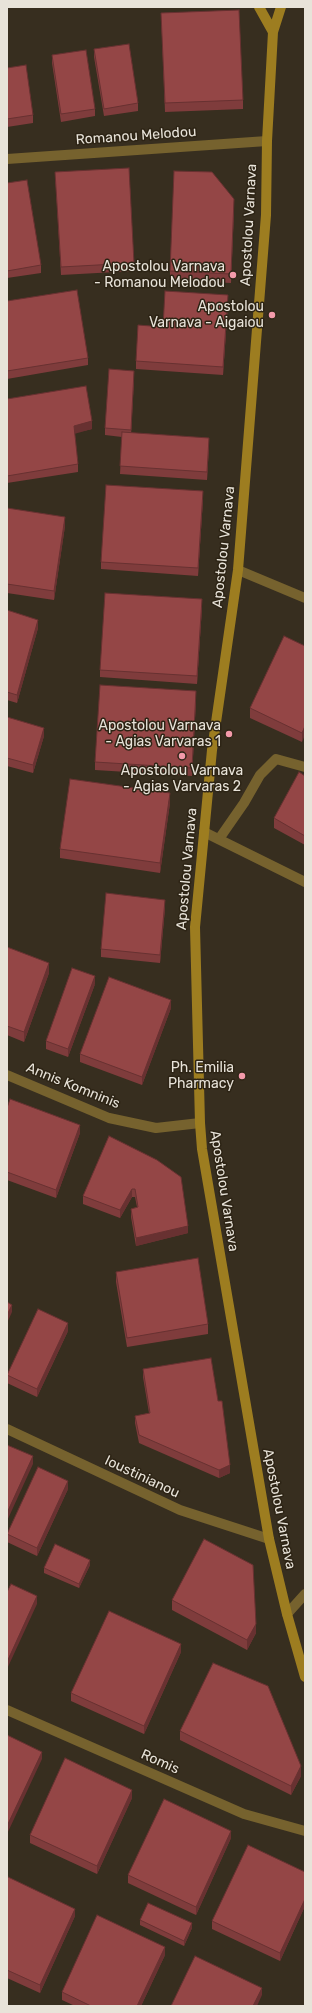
<!DOCTYPE html>
<html>
<head>
<meta charset="utf-8">
<style>
  body { margin:0 }
  #map { position:relative; width:312px; height:2013px; overflow:hidden; background:#372e1f; font-family:Rubik,sans-serif }
  canvas { display:block }
  .frame { position:absolute; inset:0; border:8px solid #e8e3d9; pointer-events:none }
</style>
</head>
<body>
<div id="map">
<canvas width="312" height="2013"></canvas>
<div class="frame"></div>
</div>
<script>
const ctx = document.querySelector('canvas').getContext('2d');
ctx.lineJoin = 'round';
const poly = rows => new Path2D(rows.map(r => 'M' + r).join(''));
function strokePath(path, color, width, dash) { ctx.strokeStyle = color; ctx.lineWidth = width; ctx.lineCap = dash ? 'butt' : 'round'; ctx.setLineDash(dash || []); ctx.stroke(path); }
function paint(path, color) { ctx.fillStyle = color; ctx.fill(path, 'evenodd'); }
function drawText(font, color, halo, rows, align = 'center') {
  ctx.font = font + ' Rubik,sans-serif'; ctx.lineWidth = 3; ctx.setLineDash([]); ctx.textBaseline = 'middle'; ctx.strokeStyle = halo; ctx.fillStyle = color; for (const [text, x, y, turn = 0] of rows) {
    ctx.save(); ctx.translate(x, y); ctx.rotate((+turn || 0) * Math.PI / 180); ctx.textAlign = isNaN(turn) ? turn : align; if (halo) ctx.strokeText(text, 0, 0); ctx.fillText(text, 0, 0); ctx.restore();
  }
}
strokePath(poly([
  [219,839,244,803,260,775,276,759,305,767]
]), '#76622e', 10);
strokePath(poly([
  [7,159,267,141],
  [238,570,305,598],
  [204,832,305,882],
  [7,1075,109,1118,156,1128,200,1123],
  [7,1429,180,1510,269,1539],
  [287,1614,305,1594],
  [7,1710,244,1814,305,1831]
]), '#76622e', 10);
strokePath(poly([
  [259,7,273,32],
  [281,7,273,32,267,141,266,215,238,570,212,750,195,927,200,1123,202,1149,269,1539,287,1614,305,1677]
]), '#9d7d20', 10);
paint(poly([
  [161,13,243,100,243,109,165,112],
  [94,49,138,103,138,111,104,116,94,57],
  [52,55,95,109,95,116,61,122,52,63],
  [7,68,33,115,33,123,7,127],
  [55,172,134,263,134,271,61,275],
  [7,183,41,265,41,273,7,278],
  [234,208,231,283,170,280,170,271],
  [7,301,88,358,88,365,7,379],
  [228,303,223,375,136,369,136,361],
  [134,378,131,433,209,445,207,480,120,474,122,437,105,435,105,428],
  [7,399,92,429,74,433,78,464,78,472,7,483],
  [203,499,198,576,101,569,101,562],
  [7,508,65,526,54,600,7,593],
  [202,607,197,684,100,677,100,670],
  [7,610,38,628,17,703,7,700],
  [305,646,302,742,250,718,250,708],
  [196,699,192,776,95,770,95,762],
  [7,717,44,736,33,773,7,766],
  [305,776,305,845,274,828,274,818],
  [170,803,160,873,60,858,60,849],
  [165,908,160,963,101,957,101,949],
  [7,947,49,973,24,1042,7,1035],
  [95,984,68,1057,46,1049,46,1041],
  [171,1008,142,1085,80,1062,80,1054],
  [7,1108,80,1133,56,1198,7,1180],
  [109,1136,188,1233,136,1246,131,1217,131,1209,137,1207,135,1197,132,1197,120,1218,83,1204,83,1196],
  [116,1272,208,1324,208,1334,127,1347,116,1282],
  [68,1331,37,1397,7,1383,7,1375],
  [143,1369,230,1473,219,1478,139,1443,135,1423,135,1416,149,1413,143,1377],
  [68,1489,37,1556,7,1542,7,1534],
  [90,1565,79,1588,44,1573,44,1568],
  [172,1600,256,1633,247,1650,172,1610],
  [181,1652,144,1734,71,1701,71,1693],
  [180,1731,301,1776,291,1795,180,1740],
  [132,1798,97,1874,30,1843,30,1835],
  [231,1838,196,1915,128,1883,128,1875],
  [305,1872,305,1906,280,1961,212,1929,212,1921],
  [7,1878,75,1916,40,1993,7,1978],
  [140,1920,192,1928,184,1946,140,1925],
  [165,1955,141,2006,75,2006,62,2000,62,1992]
]), '#7f3c3c');
paint(poly([
  [234,199,234,208,231,283,231,274],
  [228,295,228,303,223,375,223,367],
  [134,371,134,378,131,437,131,430],
  [92,421,92,429,74,434,74,426],
  [209,438,209,445,207,480,207,472],
  [203,491,203,499,198,576,198,568],
  [65,517,65,526,54,600,54,591],
  [202,599,202,607,197,684,197,676],
  [38,620,38,628,17,703,17,695],
  [196,691,196,699,192,776,192,768],
  [305,726,305,735,302,742,302,733],
  [44,728,44,736,33,773,33,765],
  [170,793,170,803,160,873,160,863],
  [165,900,165,908,160,963,160,955],
  [49,963,49,973,24,1042,24,1032],
  [95,976,95,984,68,1057,68,1049],
  [171,1000,171,1008,142,1085,142,1077],
  [80,1125,80,1133,56,1198,56,1190],
  [132,1189,132,1197,120,1218,120,1210],
  [188,1226,188,1233,136,1246,136,1238],
  [12,1305,12,1312,7,1323,7,1315],
  [68,1323,68,1331,37,1397,37,1389],
  [33,1456,33,1464,7,1521,7,1513],
  [230,1465,230,1473,219,1478,219,1470],
  [68,1481,68,1489,37,1556,37,1548],
  [90,1560,90,1565,79,1588,79,1584],
  [37,1596,37,1604,7,1669,7,1662],
  [256,1624,256,1633,247,1650,247,1640],
  [181,1644,181,1652,144,1734,144,1726],
  [42,1752,42,1759,7,1834,7,1826],
  [301,1766,301,1776,291,1795,291,1786],
  [132,1790,132,1798,97,1874,97,1866],
  [231,1831,231,1838,196,1915,196,1907],
  [305,1899,305,1906,280,1961,280,1953],
  [75,1909,75,1916,40,1993,40,1985],
  [192,1923,192,1928,184,1946,184,1941],
  [165,1947,165,1955,141,2006,137,2006],
  [262,1988,262,1995,257,2006,253,2006]
]), '#683131');
const building = poly([
  [239,10,243,100,165,103,161,13,239,10],
  [129,44,138,103,104,109,94,49,129,44],
  [86,50,95,109,61,114,52,55,86,50],
  [26,65,33,115,7,119,7,68,26,65],
  [129,168,134,263,61,267,55,172,129,168],
  [174,171,212,172,234,199,231,274,170,271,174,171],
  [27,180,41,265,7,271,7,183,27,180],
  [77,290,88,358,7,371,7,301,77,290],
  [165,291,228,295,223,367,136,361,138,325,163,327,165,291],
  [109,369,134,371,131,430,105,428,109,369],
  [86,386,92,421,74,426,78,464,7,476,7,399,86,386],
  [122,432,209,438,207,472,120,466,122,432],
  [106,485,203,491,198,568,101,562,106,485],
  [7,508,65,517,54,591,7,584,7,508],
  [105,593,202,599,197,676,100,670,105,593],
  [7,610,38,620,17,695,7,692,7,610],
  [284,636,305,646,305,726,302,733,250,708,284,636],
  [100,685,196,691,192,768,95,762,100,685],
  [7,717,44,728,33,765,7,758,7,717],
  [299,772,305,776,305,836,274,818,299,772],
  [70,779,170,793,160,863,60,849,70,779],
  [106,893,165,900,160,955,101,949,106,893],
  [7,947,49,963,24,1032,7,1026,7,947],
  [72,968,95,976,68,1049,46,1041,72,968],
  [109,977,171,1000,142,1077,80,1054,109,977],
  [10,1099,80,1125,56,1190,7,1172,7,1108,10,1099],
  [109,1136,157,1160,181,1177,188,1226,136,1238,131,1209,138,1207,135,1189,132,1189,120,1210,83,1196,109,1136],
  [198,1258,208,1324,127,1338,116,1272,198,1258],
  [7,1302,12,1305,7,1315,7,1302],
  [38,1309,68,1323,37,1389,7,1375,38,1309],
  [211,1358,218,1401,222,1401,230,1465,219,1470,139,1435,135,1416,150,1413,143,1369,211,1358],
  [7,1445,33,1456,7,1513,7,1445],
  [38,1467,68,1481,37,1548,7,1534,38,1467],
  [204,1539,253,1565,256,1624,247,1640,172,1600,204,1539],
  [55,1544,90,1560,79,1584,44,1568,55,1544],
  [11,1584,37,1596,7,1662,7,1592,11,1584],
  [109,1611,181,1644,144,1726,71,1693,109,1611],
  [213,1663,268,1686,301,1766,291,1786,180,1731,213,1663],
  [7,1735,42,1752,7,1826,7,1735],
  [65,1758,132,1790,97,1866,30,1835,65,1758],
  [164,1799,231,1831,196,1907,128,1875,164,1799],
  [248,1845,305,1872,305,1899,280,1953,212,1921,248,1845],
  [8,1877,75,1909,40,1985,7,1970,7,1878,8,1877],
  [148,1903,192,1923,184,1941,140,1920,148,1903],
  [97,1915,165,1947,137,2006,91,2006,62,1992,97,1915],
  [195,1956,262,1988,253,2006,171,2006,195,1956]
]);
paint(building, '#944646');
strokePath(building, '#683131', 1);
for (const [x, y, r, color] of [
  [233,275,4,"#f39aaa"],
  [272,315,4,"#f39aaa"],
  [229,734,4,"#f39aaa"],
  [182,756,4,"#f39aaa"],
  [242,1076,4,"#f39aaa"]
]) { const dot = new Path2D(); dot.arc(x, y, r, 0, 2 * Math.PI); ctx.fillStyle = color; ctx.fill(dot); strokePath(dot, '#2d2415', 1.5); }
drawText('14px', '#e8e3d9', '#2d2415', [
  ["Romanou Melodou",136,136,-4],
  ["Apostolou Varnava",249,225,-87],
  ["Apostolou Varnava",224,547,-84],
  ["Apostolou Varnava",187,869,-85],
  ["Annis Komninis",73,1086,22],
  ["Apostolou Varnava",224,1191,81],
  ["Ioustinianou",142,1477,25],
  ["Apostolou Varnava",279,1509,79],
  ["Romis",160,1762,24]
]);
drawText('14px', '#e8e3d9', '#2d2415', [
  ["Apostolou Varnava",225,267],
  ["- Romanou Melodou",225,283],
  ["Apostolou",264,307],
  ["Varnava - Aigaiou",264,323],
  ["Apostolou Varnava",221,726],
  ["- Agias Varvaras 1",221,742],
  ["Apostolou Varnava",182,771,"center"],
  ["- Agias Varvaras 2",182,787,"center"],
  ["Ph. Emilia",234,1068],
  ["Pharmacy",234,1084]
], 'right');
</script>
</body>
</html>
